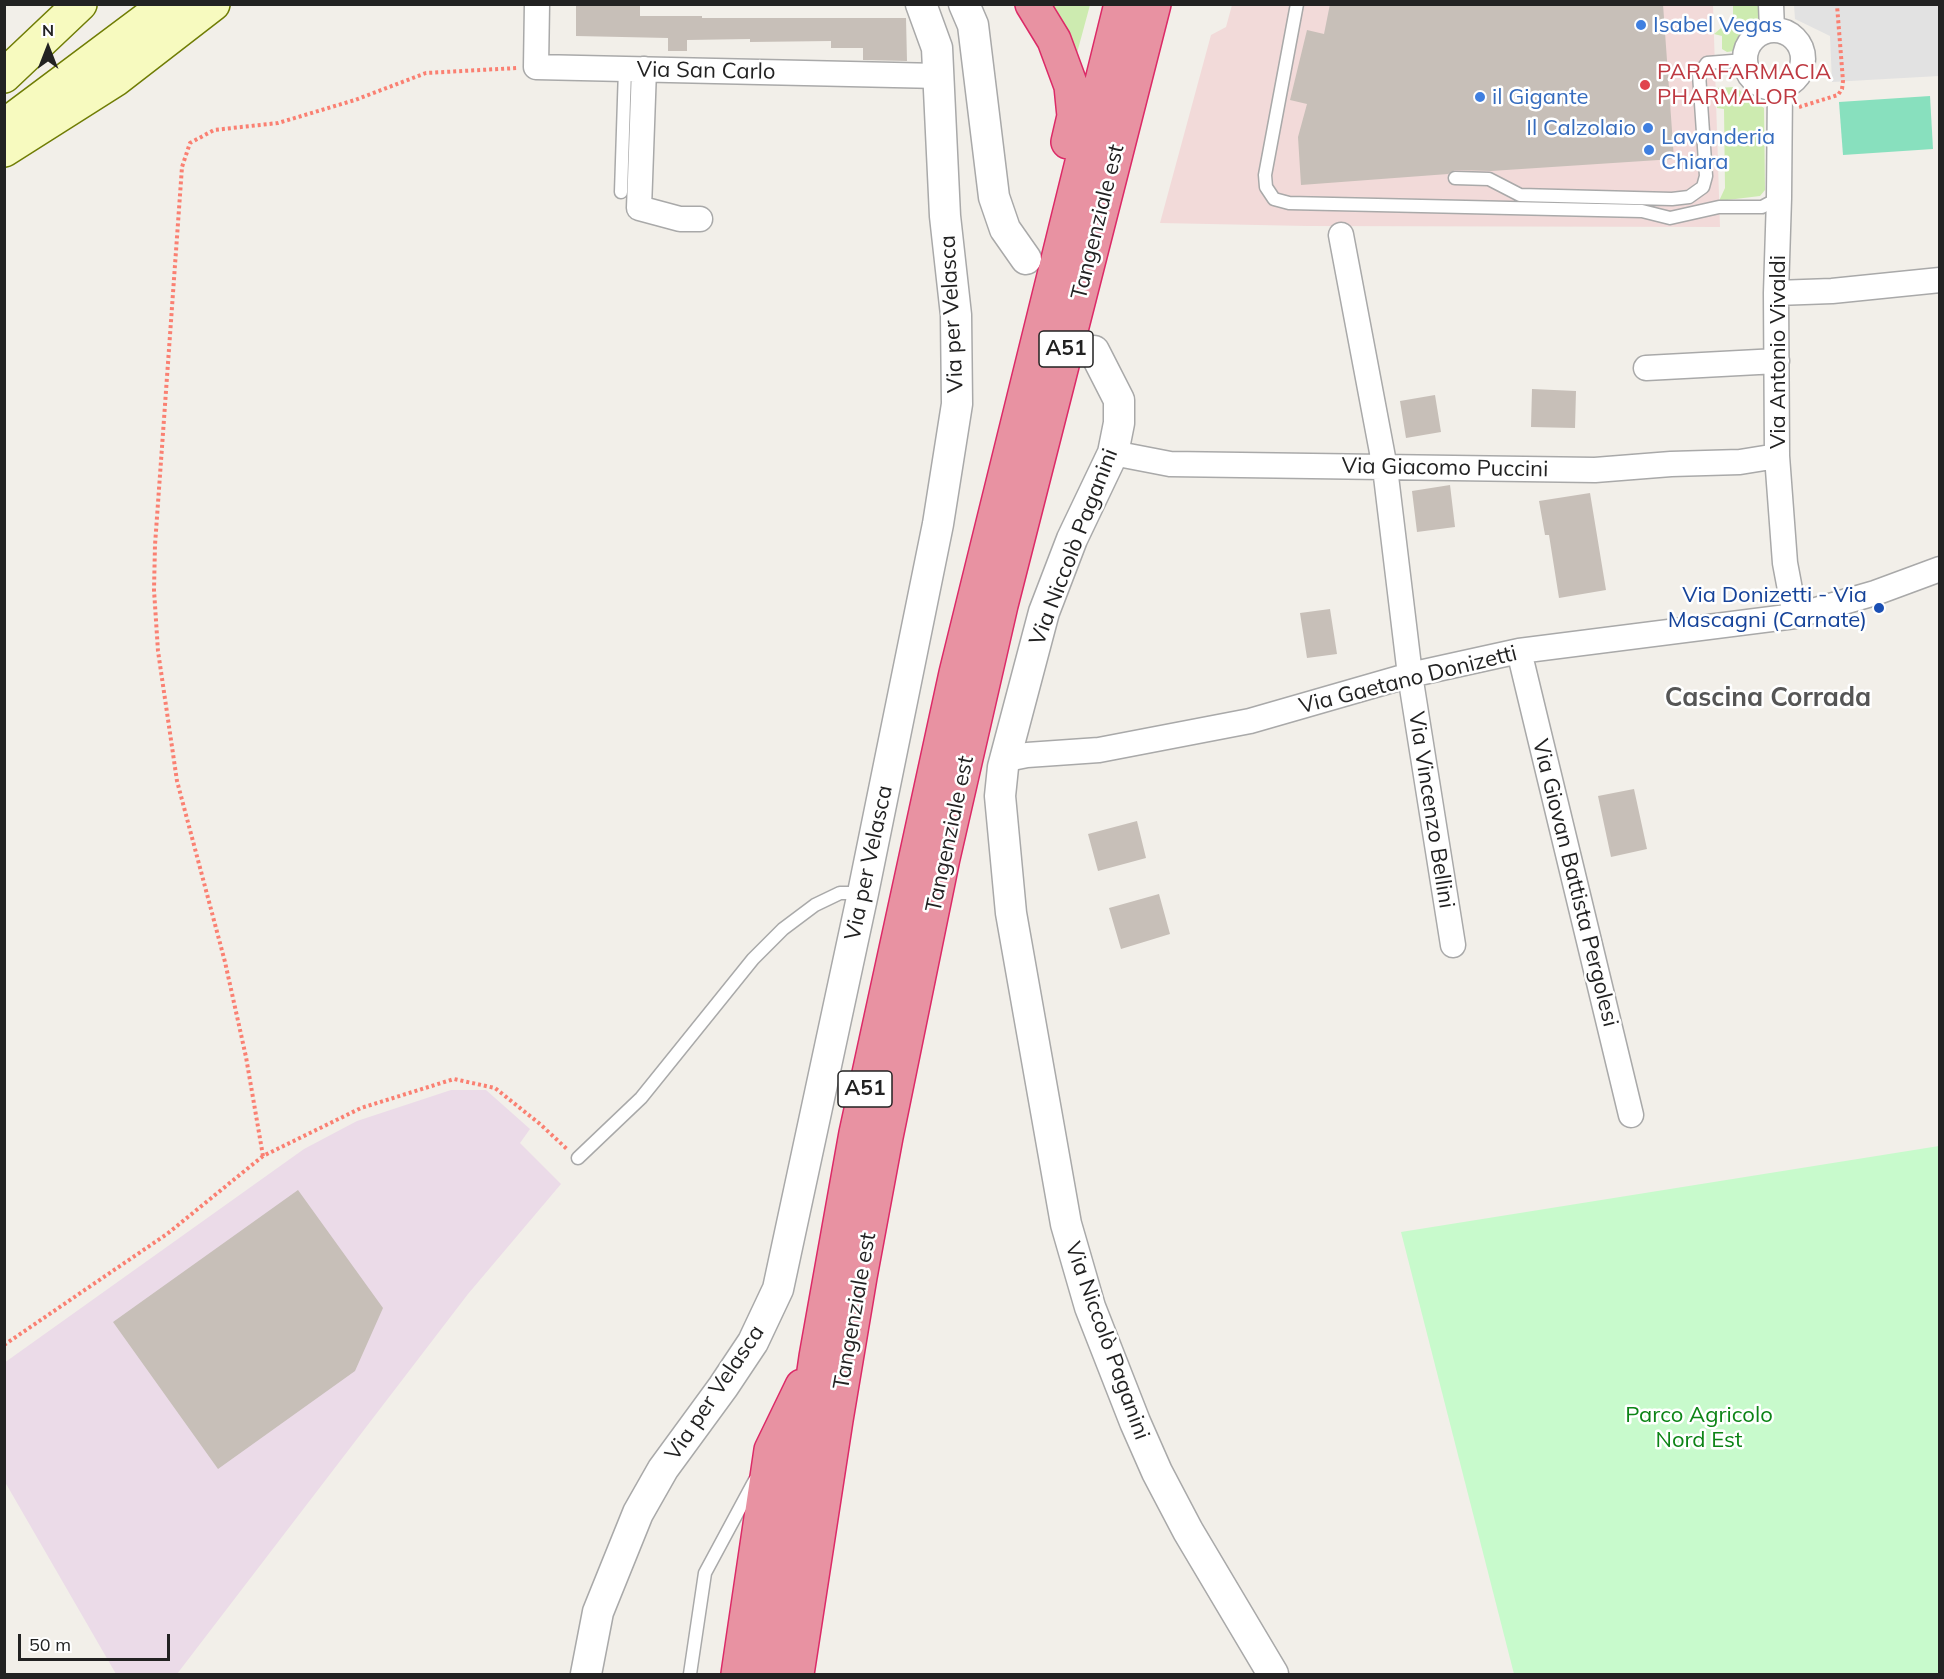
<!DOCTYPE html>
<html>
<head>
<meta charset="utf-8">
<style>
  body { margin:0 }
  #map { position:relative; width:1944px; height:1679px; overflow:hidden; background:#f2efe9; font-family:Mulish,sans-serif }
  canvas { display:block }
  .frame { position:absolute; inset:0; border:6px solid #222; pointer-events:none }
  .north { position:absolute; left:18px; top:18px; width:60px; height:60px; -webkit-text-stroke:4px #fff; paint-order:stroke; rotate:0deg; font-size:16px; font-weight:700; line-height:24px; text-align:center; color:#222 }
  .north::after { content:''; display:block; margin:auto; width:21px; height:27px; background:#222; clip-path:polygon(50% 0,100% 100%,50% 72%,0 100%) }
  .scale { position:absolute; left:18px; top:1634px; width:152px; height:27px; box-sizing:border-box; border:3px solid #222; border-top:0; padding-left:8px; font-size:18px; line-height:21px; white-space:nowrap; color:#222; -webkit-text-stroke:4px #fff; paint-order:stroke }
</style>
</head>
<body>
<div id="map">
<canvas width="1944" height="1679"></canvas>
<div class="frame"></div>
<div class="north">N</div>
<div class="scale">50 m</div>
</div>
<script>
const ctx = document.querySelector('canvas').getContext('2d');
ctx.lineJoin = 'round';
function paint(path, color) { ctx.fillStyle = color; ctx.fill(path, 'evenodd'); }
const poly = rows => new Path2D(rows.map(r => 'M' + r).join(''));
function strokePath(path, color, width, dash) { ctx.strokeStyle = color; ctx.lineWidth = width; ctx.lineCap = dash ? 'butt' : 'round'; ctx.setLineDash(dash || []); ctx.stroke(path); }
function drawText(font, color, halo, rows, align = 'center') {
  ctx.font = font + ' Mulish,sans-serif'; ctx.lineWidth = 5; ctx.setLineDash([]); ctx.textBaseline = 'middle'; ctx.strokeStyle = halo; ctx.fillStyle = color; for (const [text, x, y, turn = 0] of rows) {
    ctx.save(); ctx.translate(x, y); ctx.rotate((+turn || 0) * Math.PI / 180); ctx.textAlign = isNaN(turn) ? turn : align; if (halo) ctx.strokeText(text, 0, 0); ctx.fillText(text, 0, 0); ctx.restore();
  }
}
paint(poly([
  [1232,5,1713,5,1720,227,1307,226,1160,223,1211,35,1226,27]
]), '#f2dad9');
paint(poly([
  [451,1090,486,1090,530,1129,520,1143,561,1184,468,1294,177,1674,116,1674,5,1482,4,1363,304,1149,357,1121]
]), '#ebdbe8');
paint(poly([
  [1052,5,1090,5,1077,53,1057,11],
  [1733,5,1761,5,1761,25,1745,37,1740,46,1734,51,1727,52,1722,49,1722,36,1714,34,1733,18],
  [1735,87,1764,108,1765,190,1760,196,1719,201,1725,188,1724,109,1717,108,1716,88]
]), '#cdebb0');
paint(poly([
  [1939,1146,1939,1674,1514,1674,1401,1232]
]), '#c8facc');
paint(poly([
  [1930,96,1933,149,1843,155,1839,102]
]), '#88e0be');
paint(poly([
  [1794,5,1939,5,1939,76,1832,82,1830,36,1795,19]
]), '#e2e2e2');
paint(poly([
  [576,4,640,4,640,16,702,16,702,18,906,18,907,61,863,60,863,48,831,48,831,41,750,42,750,39,687,40,687,51,668,51,668,38,576,36],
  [1330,4,1663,4,1674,159,1491,171,1455,170,1448,174,1301,185,1298,137,1307,104,1290,100,1307,30,1324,34],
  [1532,389,1576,391,1575,428,1531,427],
  [1435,395,1441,432,1406,438,1400,401],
  [1450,485,1455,527,1417,532,1412,491],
  [1590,493,1606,590,1559,598,1549,535,1545,535,1539,501],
  [1330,609,1337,654,1307,658,1300,613],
  [1634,789,1647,849,1611,857,1598,796],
  [1137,821,1146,858,1098,871,1088,834],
  [1159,894,1170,934,1121,949,1109,908],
  [298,1190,383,1308,355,1371,218,1469,113,1322]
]), '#c7bfb8');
const service = poly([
  [1297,4,1265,175,1266,187,1274,199,1289,203,1642,211,1670,218,1719,207,1762,207,1779,198],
  [1455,178,1489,179,1520,195,1672,199,1689,197,1703,187,1706,176,1699,74,1707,63,1745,60],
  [621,192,625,69],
  [578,1158,641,1098,753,959,783,929,815,905,840,893,862,893],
  [690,1674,705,1573,755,1480]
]);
const minor = poly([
  [537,4,536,67,939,76],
  [1771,4,1772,30],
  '1745 59a29 29 0 1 1 58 0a29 29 0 1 1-58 0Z',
  [644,69,639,208,680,219,700,219],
  [1780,87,1779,198,1776,293,1777,456,1785,563,1795,616],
  [1341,235,1385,468,1410,675,1453,945],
  [1776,293,1832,291,1940,280],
  [1646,368,1777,361],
  [1113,453,1170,464,1595,470,1671,464,1740,462,1777,456],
  [1519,651,1631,1115],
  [1017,757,1027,755,1099,750,1250,721,1410,675,1519,651,1795,616,1875,593,1940,569]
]);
const tertiary = poly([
  [964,4,973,25,994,197,1005,229,1026,259],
  [1094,351,1119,400,1119,423,1113,453,1072,539,1044,612,1003,767,1000,796,1011,913,1066,1224,1090,1307,1135,1422,1157,1472,1188,1531,1273,1674],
  [586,1674,598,1612,638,1513,663,1469,723,1387,753,1342,778,1289,863,893,938,524,957,404,956,315,945,216,937,48,921,4]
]);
const secondary = poly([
  [4,76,80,4],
  [4,126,167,4],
  [4,150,116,79,213,4]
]);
const motorway = poly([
  [1032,4,1054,40,1071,86,1074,116,1068,142],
  [738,1674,771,1450,802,1386],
  [770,1674,816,1357,856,1133,956,673,1121,4],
  [797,1674,836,1420,860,1277,886,1137,943,858,1001,605,1154,4]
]);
strokePath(service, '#a9a9a9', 15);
strokePath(minor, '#a9a9a9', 27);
strokePath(tertiary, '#a9a9a9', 33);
strokePath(secondary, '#707d05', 36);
strokePath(motorway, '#dc2a67', 36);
strokePath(poly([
  [1799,107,1838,95,1842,89,1843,81,1837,5],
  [263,1156,246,1057,225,962,177,781,158,651,154,590,155,545,182,167,190,143,214,130,278,123,355,100,426,73,517,68],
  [4,1345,167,1234,263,1156,361,1108,454,1079,495,1088,540,1124,568,1150]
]), '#fa8072', 4, [3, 3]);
strokePath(service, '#fff', 12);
strokePath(minor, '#fff', 24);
strokePath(tertiary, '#fff', 30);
strokePath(secondary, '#f7fabf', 33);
strokePath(motorway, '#e892a2', 33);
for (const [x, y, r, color] of [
  [1641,25,6,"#3f7fe0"],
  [1645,85,6,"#e0444e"],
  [1480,97,6,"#3f7fe0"],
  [1648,128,6,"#3f7fe0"],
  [1649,150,6,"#3f7fe0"],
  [1879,608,6,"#1a4fb4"]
]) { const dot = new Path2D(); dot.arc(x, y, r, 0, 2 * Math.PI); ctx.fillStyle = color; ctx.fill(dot); strokePath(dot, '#fff', 2); }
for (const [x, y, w] of [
  [1066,349,54],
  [865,1089,54]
]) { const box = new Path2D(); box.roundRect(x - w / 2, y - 18, w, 36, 4.5); ctx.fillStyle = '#fff'; ctx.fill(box); strokePath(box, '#222', 1.5); }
drawText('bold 21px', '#222', null, [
  ["A51",1066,349],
  ["A51",865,1089]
]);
drawText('22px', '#366cbe', '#fff', [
  ["Isabel Vegas",1653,25],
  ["il Gigante",1492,97],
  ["Il Calzolaio",1636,128,"right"],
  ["Lavanderia",1661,137],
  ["Chiara",1661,162]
], 'left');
drawText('22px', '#222', '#fff', [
  ["Via San Carlo",706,71,1],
  ["Tangenziale est",1098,222,-76],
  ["Via per Velasca",952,314,-93],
  ["Via Antonio Vivaldi",1778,352,-90],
  ["Via Giacomo Puccini",1445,468,1],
  ["Via Niccolò Paganini",1074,547,-69],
  ["Via Gaetano Donizetti",1408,680,-14],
  ["Via Vincenzo Bellini",1431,810,81],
  ["Tangenziale est",950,834,-78],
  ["Via per Velasca",869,863,-78],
  ["Via Giovan Battista Pergolesi",1575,883,76],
  ["Tangenziale est",855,1311,-80],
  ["Via Niccolò Paganini",1107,1341,70],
  ["Via per Velasca",715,1393,-56]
]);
drawText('22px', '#be3a42', '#fff', [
  ["PARAFARMACIA",1657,72],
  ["PHARMALOR",1657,97]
], 'left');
drawText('22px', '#164399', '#fff', [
  ["Via Donizetti - Via",1867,595],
  ["Mascagni (Carnate)",1867,620]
], 'right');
drawText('22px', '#0c8416', '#fff', [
  ["Parco Agricolo",1699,1415],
  ["Nord Est",1699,1440]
]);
drawText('bold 26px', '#555', '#fff', [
  ["Cascina Corrada",1768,698]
]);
</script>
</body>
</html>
